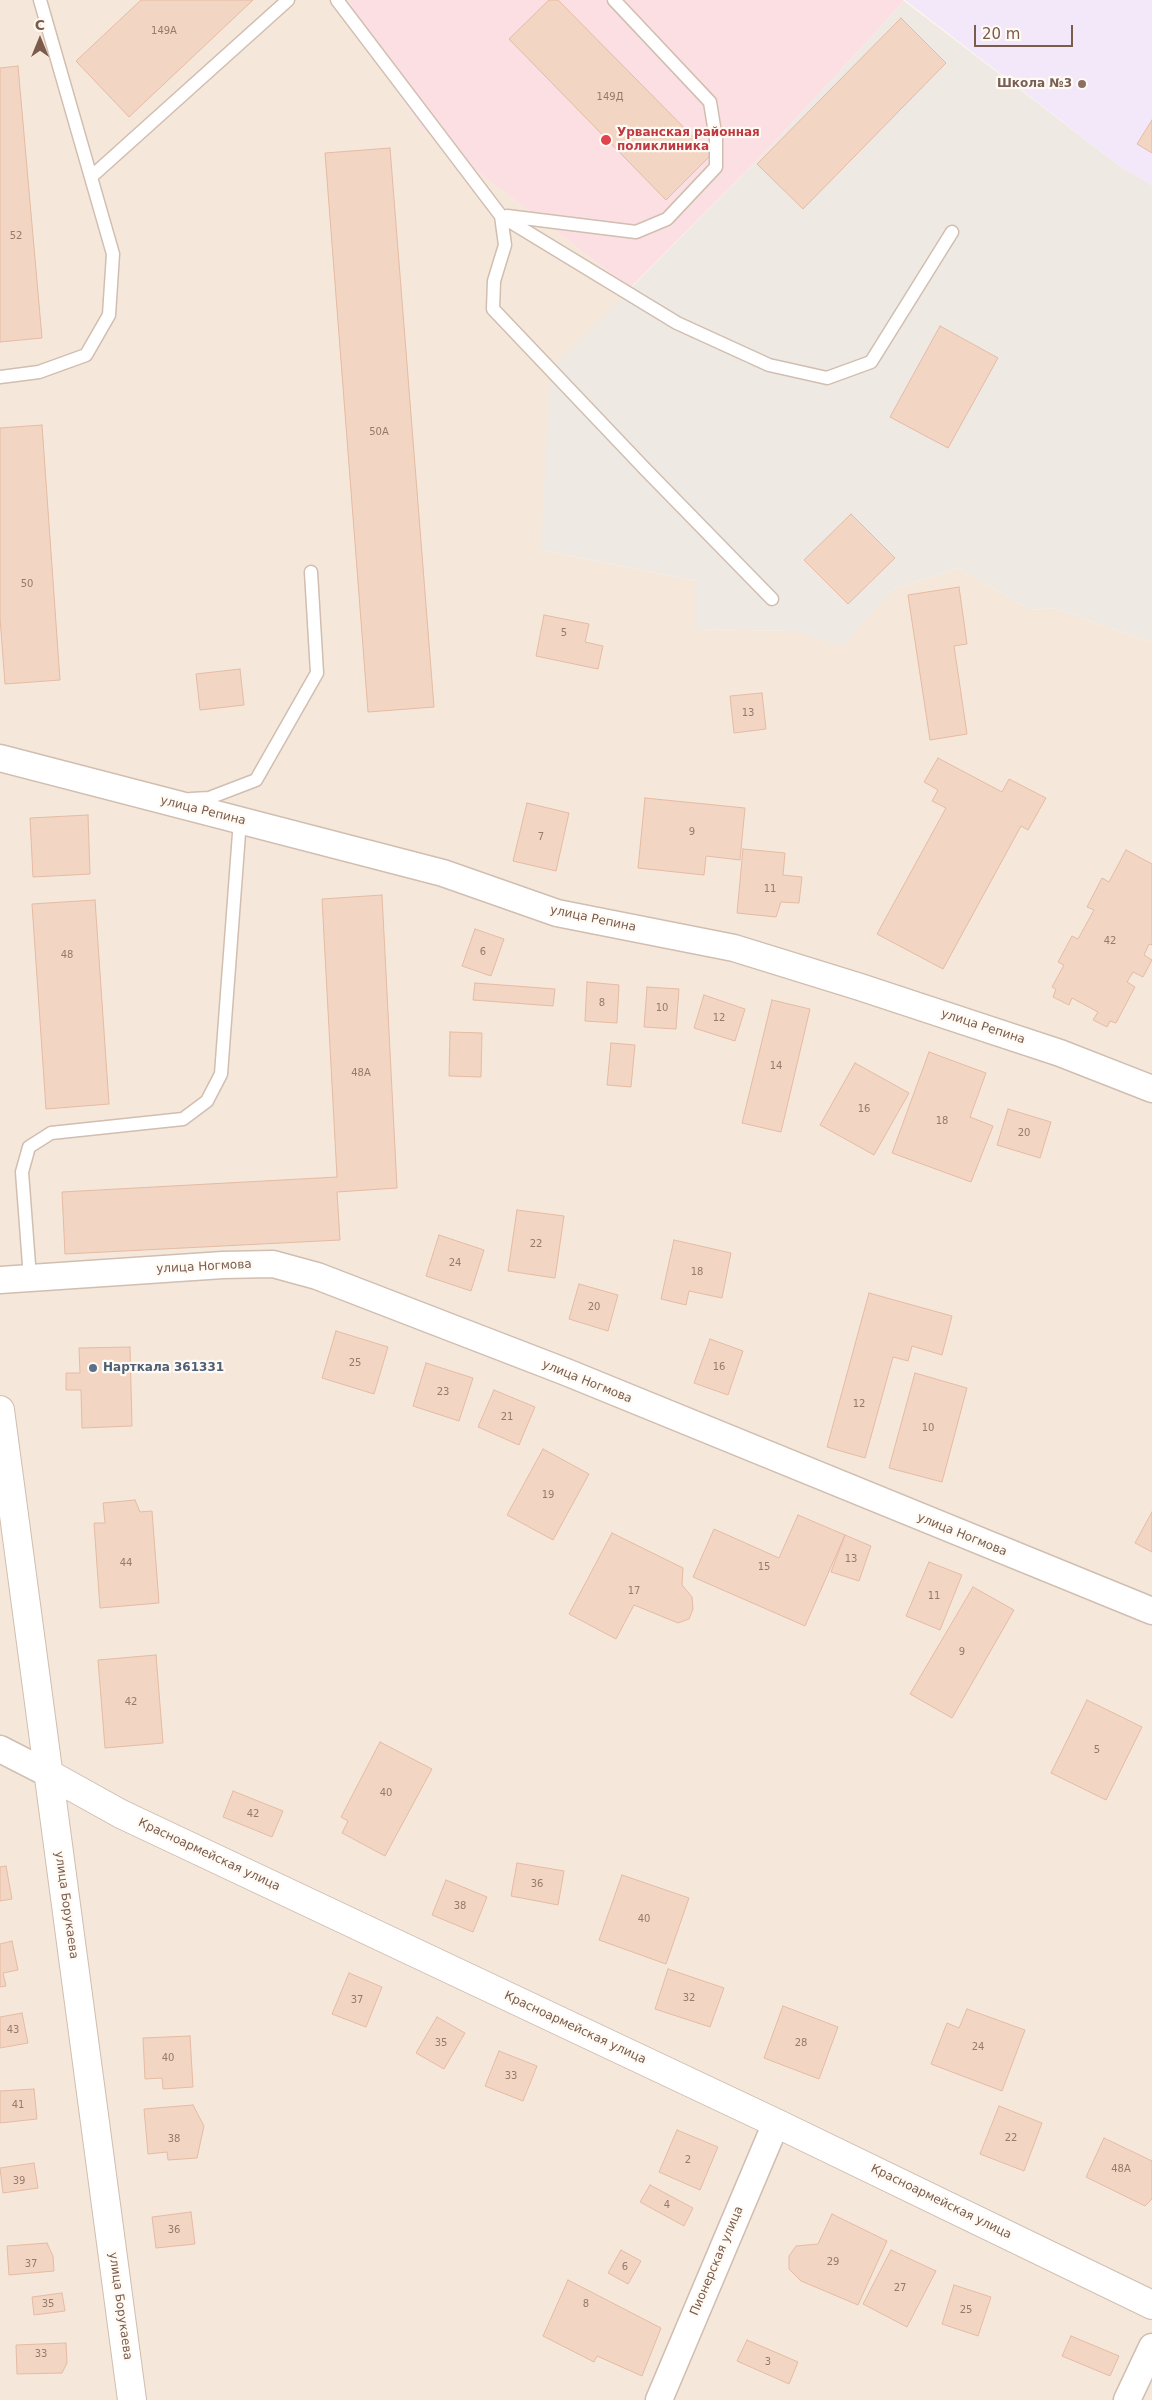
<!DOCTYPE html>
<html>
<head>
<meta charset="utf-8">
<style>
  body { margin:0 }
  #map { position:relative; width:1152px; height:2400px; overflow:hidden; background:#fdf6ec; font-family:"DejaVu Sans",sans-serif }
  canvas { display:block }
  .north { position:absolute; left:15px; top:15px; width:50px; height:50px; -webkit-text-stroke:4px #fffaf3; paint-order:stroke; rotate:0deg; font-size:14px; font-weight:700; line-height:20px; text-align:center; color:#7a5c4d }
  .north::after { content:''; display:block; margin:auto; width:18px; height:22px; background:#7a5c4d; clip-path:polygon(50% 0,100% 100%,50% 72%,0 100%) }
  .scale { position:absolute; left:974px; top:25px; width:99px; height:22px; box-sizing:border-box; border:2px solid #7a5c4d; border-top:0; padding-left:6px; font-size:15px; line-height:18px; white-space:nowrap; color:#7a5c4d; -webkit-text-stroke:4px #fffaf3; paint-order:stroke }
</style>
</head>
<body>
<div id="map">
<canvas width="1152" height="2400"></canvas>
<div class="north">С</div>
<div class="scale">20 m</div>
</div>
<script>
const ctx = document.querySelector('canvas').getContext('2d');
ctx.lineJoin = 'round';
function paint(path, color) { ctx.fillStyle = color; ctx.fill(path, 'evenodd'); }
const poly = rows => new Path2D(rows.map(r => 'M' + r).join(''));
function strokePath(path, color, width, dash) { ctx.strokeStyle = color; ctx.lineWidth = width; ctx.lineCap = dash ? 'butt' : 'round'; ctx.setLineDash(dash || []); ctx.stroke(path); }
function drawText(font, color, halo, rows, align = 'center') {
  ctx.font = font + ' "DejaVu Sans",sans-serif'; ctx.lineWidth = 4.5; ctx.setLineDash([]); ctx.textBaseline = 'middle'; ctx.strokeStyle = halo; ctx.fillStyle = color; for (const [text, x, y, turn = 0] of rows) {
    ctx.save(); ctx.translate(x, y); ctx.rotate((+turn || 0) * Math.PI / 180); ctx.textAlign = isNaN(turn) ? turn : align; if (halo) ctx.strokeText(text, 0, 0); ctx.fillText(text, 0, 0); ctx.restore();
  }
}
paint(poly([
  [0,0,349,0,376,57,422,129,630,288,541,550,696,581,696,629,793,631,843,645,893,589,958,568,1030,610,1053,608,1152,642,1152,2400,0,2400]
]), '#f5e8da');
paint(poly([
  [904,1,1121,167,1152,185,1152,642,1053,608,1030,610,958,568,893,589,843,646,793,631,696,629,696,581,541,550,550,370,767,150]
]), '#efe9e4');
paint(poly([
  [905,0,1152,0,1152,185,1121,167]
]), '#f3e8fa');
paint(poly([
  [349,0,903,0,904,1,767,150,630,288,422,129,376,57]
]), '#fbdfe3');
const building = poly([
  [141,0,253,0,129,117,76,61,141,0],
  [549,0,558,0,711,155,666,200,509,39,549,0],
  [901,18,946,63,803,209,757,164,901,18],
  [18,66,42,338,0,342,0,68,18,66],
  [1152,120,1152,153,1137,144,1152,120],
  [390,148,434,707,368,712,325,153,390,148],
  [940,326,998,358,948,448,890,417,940,326],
  [42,425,60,680,5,684,0,618,0,428,42,425],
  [851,514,895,558,848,604,804,560,851,514],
  [959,587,967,644,954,646,967,734,930,740,908,595,959,587],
  [544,615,589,624,585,642,603,646,598,669,536,656,544,615],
  [240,669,244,705,200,710,196,674,240,669],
  [762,693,766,729,734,733,730,696,762,693],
  [938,758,1002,792,1009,779,1046,798,1028,830,1021,826,943,969,877,934,946,808,932,801,938,790,924,782,938,758],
  [645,798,745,808,740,860,706,856,704,875,638,868,645,798],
  [527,803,569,813,556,871,513,861,527,803],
  [88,815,90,874,33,877,30,818,88,815],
  [743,849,785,853,783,875,802,877,799,903,781,902,776,917,737,913,743,849],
  [1126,850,1152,864,1152,945,1149,944,1144,955,1152,960,1143,977,1133,972,1127,982,1135,987,1116,1023,1110,1021,1107,1027,1093,1020,1098,1012,1072,998,1069,1005,1053,997,1056,989,1052,987,1064,965,1058,962,1072,936,1078,939,1094,910,1087,907,1102,878,1109,882,1126,850],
  [382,895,397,1188,337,1192,340,1240,65,1254,62,1192,337,1177,322,899,382,895],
  [95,900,109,1104,46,1109,32,904,95,900],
  [475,929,504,939,491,976,462,966,475,929],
  [587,982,619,985,617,1023,585,1021,587,982],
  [475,983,555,989,553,1006,473,1000,475,983],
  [647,987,679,989,676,1029,644,1027,647,987],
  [704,995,745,1009,735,1041,694,1028,704,995],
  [772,1000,810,1009,781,1132,742,1123,772,1000],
  [450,1032,482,1033,481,1077,449,1076,450,1032],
  [611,1043,635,1045,631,1087,607,1085,611,1043],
  [929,1052,986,1073,970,1117,993,1126,971,1182,892,1153,929,1052],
  [855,1063,909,1093,874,1155,820,1125,855,1063],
  [1008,1109,1051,1122,1040,1158,997,1145,1008,1109],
  [517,1210,564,1216,555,1278,508,1271,517,1210],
  [439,1235,484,1250,471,1291,426,1276,439,1235],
  [674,1240,731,1253,722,1298,689,1291,686,1305,661,1299,674,1240],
  [579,1284,618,1295,608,1331,569,1319,579,1284],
  [869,1293,952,1316,942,1355,912,1346,908,1361,893,1357,865,1458,827,1447,869,1293],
  [336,1331,388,1347,374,1394,322,1378,336,1331],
  [710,1339,743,1351,728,1395,694,1383,710,1339],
  [130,1347,132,1426,82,1428,81,1390,66,1390,66,1373,80,1373,79,1348,130,1347],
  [426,1363,473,1378,459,1421,413,1406,426,1363],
  [915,1373,967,1388,942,1482,889,1468,915,1373],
  [494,1390,535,1407,519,1445,478,1427,494,1390],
  [543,1449,589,1474,553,1540,507,1515,543,1449],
  [135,1500,140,1512,152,1511,159,1603,100,1608,94,1523,105,1523,103,1503,135,1500],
  [1152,1512,1152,1552,1135,1543,1152,1512],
  [798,1515,845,1535,805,1626,693,1577,714,1529,779,1558,798,1515],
  [612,1533,683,1568,682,1585,692,1597,693,1609,689,1619,678,1623,634,1605,616,1639,569,1614,612,1533],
  [845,1535,871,1546,859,1581,831,1572,845,1535],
  [929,1562,962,1575,940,1630,906,1616,929,1562],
  [973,1587,1014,1610,952,1718,910,1694,973,1587],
  [156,1655,163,1743,105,1748,98,1660,156,1655],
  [1087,1700,1142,1727,1106,1800,1051,1773,1087,1700],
  [380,1742,432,1769,385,1856,342,1833,348,1821,341,1817,380,1742],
  [233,1791,283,1811,272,1837,223,1817,233,1791],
  [517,1863,564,1871,558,1905,511,1896,517,1863],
  [6,1866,12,1899,0,1901,0,1867,6,1866],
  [622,1875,689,1898,666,1964,599,1940,622,1875],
  [446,1880,487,1897,473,1932,432,1915,446,1880],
  [12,1941,18,1970,3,1973,6,1986,0,1987,0,1944,12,1941],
  [668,1969,724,1988,710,2027,655,2009,668,1969],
  [349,1973,382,1987,366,2027,332,2014,349,1973],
  [783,2006,838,2027,819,2079,764,2058,783,2006],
  [967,2009,1025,2030,1002,2091,931,2064,947,2023,959,2028,967,2009],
  [22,2013,28,2043,0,2048,0,2017,22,2013],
  [437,2017,465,2033,444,2069,416,2053,437,2017],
  [190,2036,193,2087,163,2089,162,2078,145,2079,143,2038,190,2036],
  [499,2051,537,2066,523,2101,485,2086,499,2051],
  [34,2089,37,2119,0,2123,0,2091,34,2089],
  [193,2105,204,2126,197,2158,168,2160,167,2152,148,2154,144,2109,193,2105],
  [999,2106,1042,2123,1024,2171,980,2154,999,2106],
  [677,2130,718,2147,700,2190,659,2172,677,2130],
  [1104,2138,1152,2161,1152,2199,1145,2206,1086,2177,1104,2138],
  [34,2163,38,2188,3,2193,0,2168,34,2163],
  [650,2185,693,2208,684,2226,640,2202,650,2185],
  [191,2212,195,2244,156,2248,152,2217,191,2212],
  [832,2214,887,2241,858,2305,801,2281,789,2269,789,2256,796,2246,818,2244,832,2214],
  [47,2243,53,2256,54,2271,9,2275,7,2246,47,2243],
  [621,2250,641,2261,628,2284,608,2273,621,2250],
  [891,2250,936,2271,907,2327,863,2304,891,2250],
  [568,2280,661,2328,642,2376,597,2356,594,2362,543,2336,568,2280],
  [954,2285,991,2297,978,2336,942,2324,954,2285],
  [62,2293,65,2311,34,2315,32,2297,62,2293],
  [1071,2336,1119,2356,1110,2376,1062,2356,1071,2336],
  [747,2340,798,2362,789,2384,737,2361,747,2340],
  [66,2343,67,2363,62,2373,17,2374,16,2345,66,2343]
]);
paint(building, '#f3d5c3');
strokePath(building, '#e6bba3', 1);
const service = poly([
  [337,0,501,216,505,245,494,281,493,309,646,470,772,599],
  [91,177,288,0],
  [501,216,677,323,769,365,827,378,871,362,952,232],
  [507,216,636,232,667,219,716,167,716,139,710,102,614,0],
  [0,377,39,372,86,355,109,315,113,254,40,0],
  [191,799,209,798,256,780,317,673,311,572],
  [30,1278,22,1172,29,1147,51,1133,183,1119,207,1101,221,1074,240,820]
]);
const minor = poly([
  [0,758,443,873,557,913,734,948,860,987,1060,1053,1152,1089],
  [0,1280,223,1265,273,1264,317,1276,566,1372,1152,1611],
  [0,1749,49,1774],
  [659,2400,776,2123],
  [1127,2400,1152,2347]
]);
const tertiary = poly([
  [0,1410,132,2400],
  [49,1774,121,1814,776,2123,1152,2305]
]);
strokePath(service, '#d1beb0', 15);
strokePath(minor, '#d1beb0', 29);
strokePath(tertiary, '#d1beb0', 30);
strokePath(service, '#fff', 12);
strokePath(minor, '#fff', 26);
strokePath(tertiary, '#fff', 28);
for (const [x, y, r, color] of [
  [1082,84,5,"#8d6e63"],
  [606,140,6,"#e0444e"],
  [93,1368,5,"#5c6f8a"]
]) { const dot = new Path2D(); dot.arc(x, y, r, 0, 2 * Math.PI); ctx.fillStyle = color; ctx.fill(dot); strokePath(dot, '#fffaf3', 2); }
drawText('10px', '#987a6a', null, [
  ["149А",164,31],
  ["149Д",610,97],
  ["52",16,236],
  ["50А",379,432],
  ["50",27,584],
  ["5",564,633],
  ["13",748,713],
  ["9",692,832],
  ["7",541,837],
  ["11",770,889],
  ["42",1110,941],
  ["6",483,952],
  ["48",67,955],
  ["8",602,1003],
  ["10",662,1008],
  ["12",719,1018],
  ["14",776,1066],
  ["48А",361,1073],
  ["16",864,1109],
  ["18",942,1121],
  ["20",1024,1133],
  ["22",536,1244],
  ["24",455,1263],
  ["18",697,1272],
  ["20",594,1307],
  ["25",355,1363],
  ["16",719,1367],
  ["23",443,1392],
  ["12",859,1404],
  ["21",507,1417],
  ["10",928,1428],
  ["19",548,1495],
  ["13",851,1559],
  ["44",126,1563],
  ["15",764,1567],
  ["17",634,1591],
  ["11",934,1596],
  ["9",962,1652],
  ["42",131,1702],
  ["5",1097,1750],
  ["40",386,1793],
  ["42",253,1814],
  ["36",537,1884],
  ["38",460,1906],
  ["40",644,1919],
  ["32",689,1998],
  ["37",357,2000],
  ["43",13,2030],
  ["35",441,2043],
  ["28",801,2043],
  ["24",978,2047],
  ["40",168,2058],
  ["33",511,2076],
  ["41",18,2105],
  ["22",1011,2138],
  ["38",174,2139],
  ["2",688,2160],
  ["48А",1121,2169],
  ["39",19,2181],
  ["4",667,2205],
  ["36",174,2230],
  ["29",833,2262],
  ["37",31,2264],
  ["6",625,2267],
  ["27",900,2288],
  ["35",48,2304],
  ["8",586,2304],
  ["25",966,2310],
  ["33",41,2354],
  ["3",768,2362]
]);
drawText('bold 12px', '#785e54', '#fffaf3', [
  ["Школа №3",1072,84]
], 'right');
drawText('bold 12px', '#be3a42', '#fffaf3', [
  ["Урванская районная",617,133],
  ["поликлиника",617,147]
], 'left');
drawText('12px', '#7a5c4d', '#fffaf3', [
  ["улица Репина",203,811,14],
  ["улица Репина",593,919,12],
  ["улица Репина",983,1027,18],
  ["улица Ногмова",204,1267,-3],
  ["улица Ногмова",587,1382,22],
  ["улица Ногмова",962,1535,22],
  ["Красноармейская улица",209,1855,25],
  ["улица Борукаева",66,1905,82],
  ["Красноармейская улица",575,2028,25],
  ["Красноармейская улица",941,2202,26],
  ["Пионерская улица",717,2261,-67],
  ["улица Борукаева",120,2306,82]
]);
drawText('bold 12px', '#4e5e75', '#fffaf3', [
  ["Нарткала 361331",103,1368]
], 'left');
</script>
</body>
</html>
